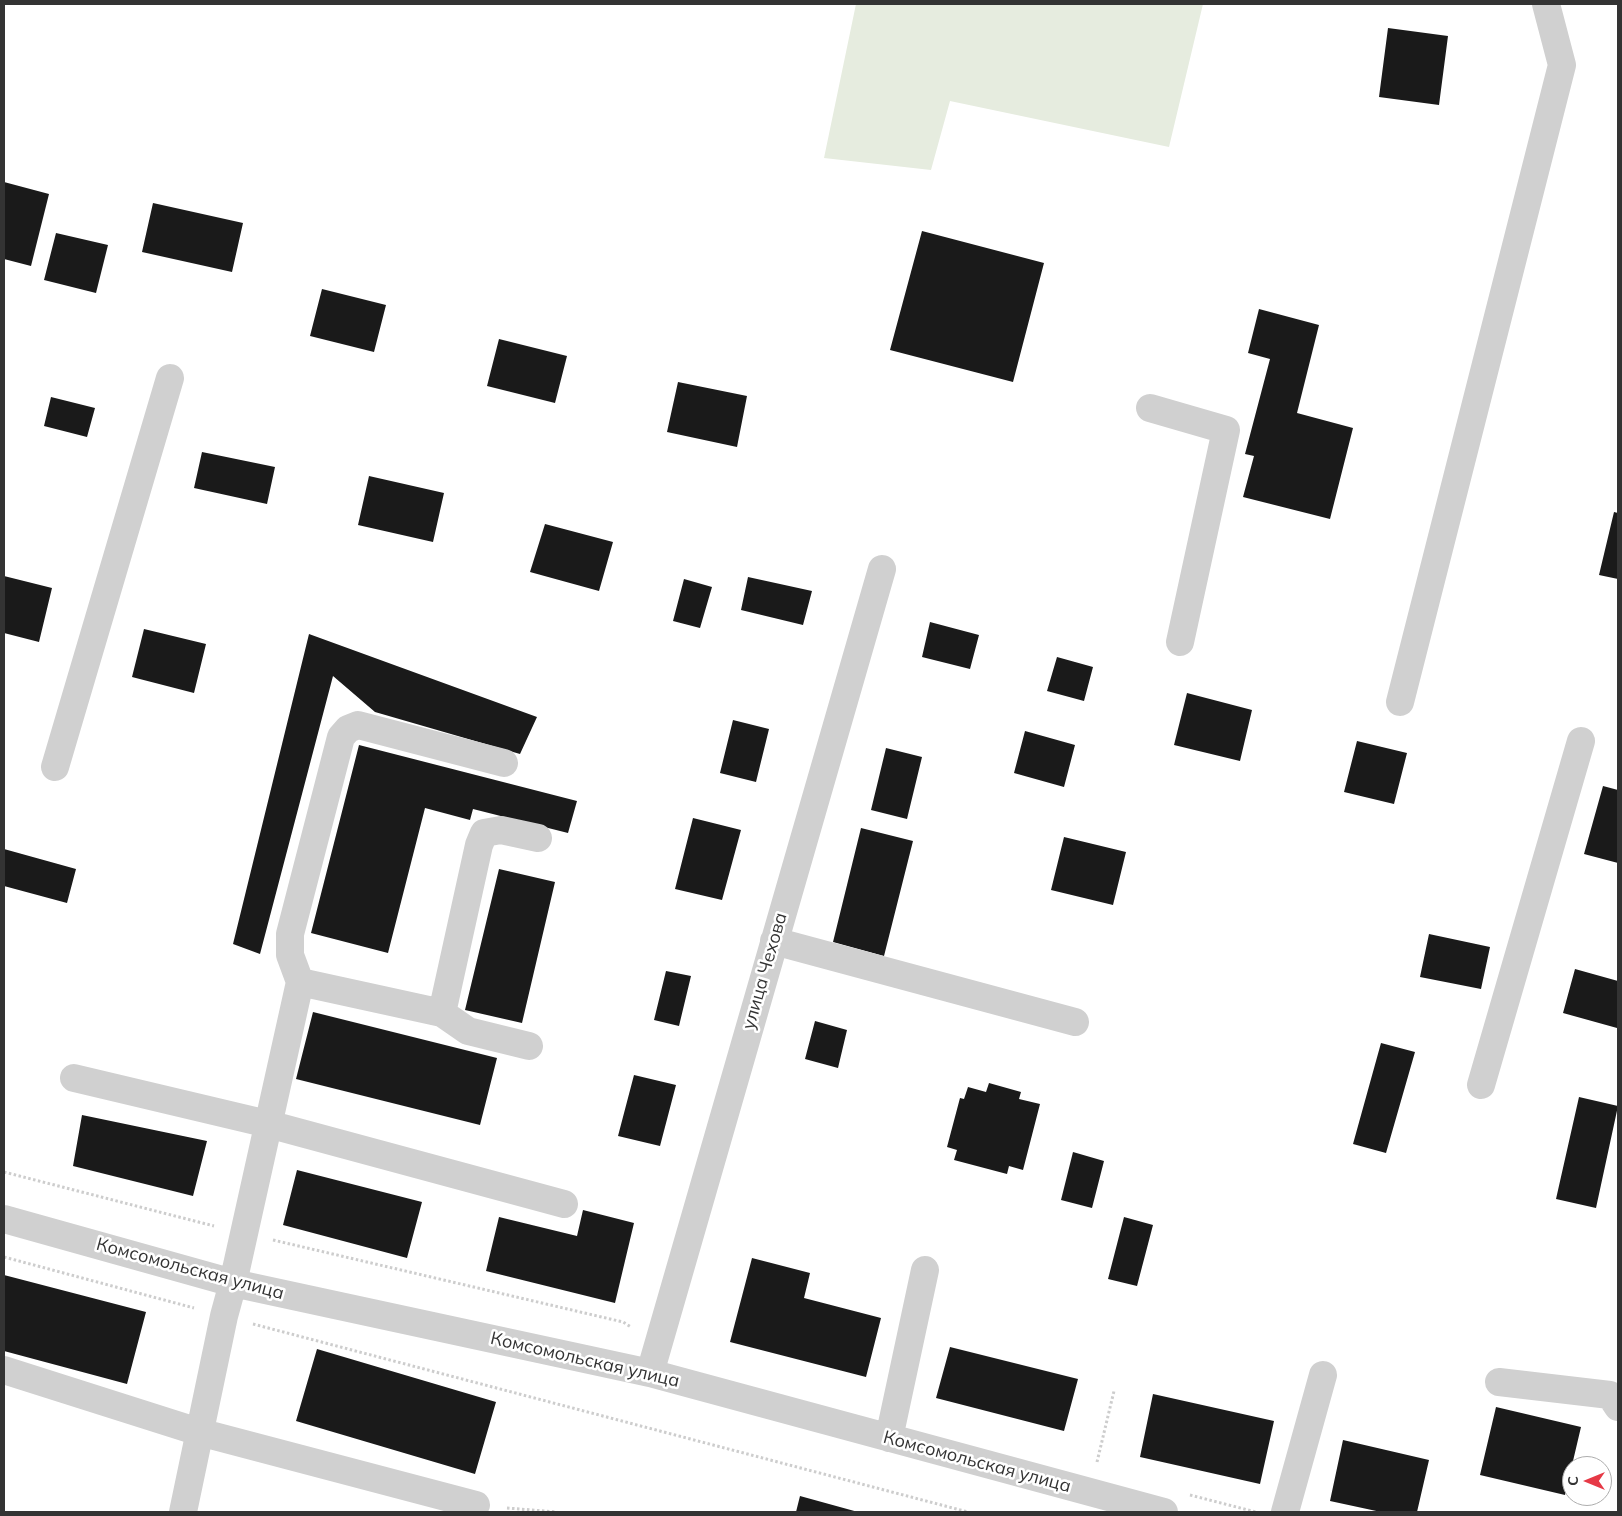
<!DOCTYPE html>
<html>
<head>
<meta charset="utf-8">
<style>
  body { margin:0 }
  #map { position:relative; width:1622px; height:1516px; overflow:hidden; background:#fff; font-family:Mulish,sans-serif }
  canvas { display:block }
  .frame { position:absolute; inset:0; border:5px solid #333; pointer-events:none }
  .north { position:absolute; left:1562px; top:1456px; width:50px; height:50px; box-sizing:border-box; background:#fff; border:1px solid #adadad; border-radius:50%; rotate:270deg; font-size:14px; font-weight:700; line-height:20px; text-align:center; color:#333 }
  .north::after { content:''; display:block; margin:auto; width:18px; height:22px; background:#e63946; clip-path:polygon(50% 0,100% 100%,50% 72%,0 100%) }
</style>
</head>
<body>
<div id="map">
<canvas width="1622" height="1516"></canvas>
<div class="frame"></div>
<div class="north">С</div>
</div>
<script>
const ctx = document.querySelector('canvas').getContext('2d');
ctx.lineJoin = 'round';
function paint(path, color) { ctx.fillStyle = color; ctx.fill(path, 'evenodd'); }
const poly = rows => new Path2D(rows.map(r => 'M' + r).join(''));
function strokePath(path, color, width, dash) { ctx.strokeStyle = color; ctx.lineWidth = width; ctx.lineCap = dash ? 'butt' : 'round'; ctx.setLineDash(dash || []); ctx.stroke(path); }
function drawText(font, color, halo, rows, align = 'center') {
  ctx.font = font + ' Mulish,sans-serif'; ctx.lineWidth = 5; ctx.setLineDash([]); ctx.textBaseline = 'middle'; ctx.strokeStyle = halo; ctx.fillStyle = color; for (const [text, x, y, turn = 0] of rows) {
    ctx.save(); ctx.translate(x, y); ctx.rotate((+turn || 0) * Math.PI / 180); ctx.textAlign = isNaN(turn) ? turn : align; if (halo) ctx.strokeText(text, 0, 0); ctx.fillText(text, 0, 0); ctx.restore();
  }
}
paint(poly([
  [856,4,1203,4,1169,147,950,101,931,170,824,158]
]), '#e6ecdf');
paint(poly([
  [1388,28,1448,36,1439,105,1379,97],
  [4,182,49,194,31,266,4,259],
  [153,203,243,223,232,272,142,252],
  [922,231,1044,263,1013,382,890,350],
  [56,233,108,245,96,293,44,280],
  [322,289,386,305,374,352,310,336],
  [1259,309,1319,325,1297,413,1353,428,1330,519,1243,497,1254,456,1245,454,1270,359,1248,353],
  [499,339,567,356,555,403,487,386],
  [678,382,747,396,737,447,667,432],
  [51,397,95,408,87,437,44,426],
  [202,452,275,467,267,504,194,488],
  [369,476,444,493,433,542,358,525],
  [1614,512,1618,513,1618,579,1599,575],
  [545,524,613,542,599,591,530,572],
  [4,576,52,588,39,642,4,633],
  [748,577,812,591,803,625,741,610],
  [684,579,712,587,700,628,673,621],
  [930,622,979,635,970,669,922,657],
  [144,629,206,644,194,693,132,677],
  [309,634,537,717,520,754,375,712,333,676,260,954,233,944],
  [1057,657,1093,667,1084,701,1047,691],
  [1187,693,1252,710,1240,761,1174,745],
  [733,720,769,729,756,782,720,773],
  [1025,731,1075,745,1064,787,1014,773],
  [1357,741,1407,753,1394,804,1344,792],
  [359,745,577,801,568,833,473,809,470,820,425,808,388,953,311,933],
  [886,748,922,757,907,819,871,810],
  [1603,786,1618,790,1618,863,1584,854],
  [693,818,741,830,722,900,675,889],
  [861,828,913,841,884,956,833,942],
  [1064,837,1126,852,1113,905,1051,890],
  [4,849,76,869,67,903,4,886],
  [499,869,555,882,522,1023,465,1010],
  [1429,934,1490,947,1481,989,1420,977],
  [1575,969,1618,981,1617,1028,1563,1013],
  [666,971,691,976,679,1026,654,1020],
  [313,1012,497,1058,480,1125,296,1079],
  [815,1021,847,1030,838,1068,805,1059],
  [1381,1043,1415,1052,1386,1153,1353,1144],
  [634,1075,676,1085,660,1146,618,1136],
  [989,1083,1021,1092,1019,1099,1040,1104,1023,1170,1009,1166,1007,1174,954,1160,957,1150,947,1147,960,1098,964,1099,968,1087,986,1092],
  [1579,1097,1618,1106,1596,1208,1556,1199],
  [82,1115,207,1141,193,1196,73,1166],
  [1073,1152,1104,1161,1092,1208,1061,1200],
  [297,1170,422,1202,407,1258,283,1225],
  [583,1210,634,1223,615,1303,486,1271,499,1217,577,1236],
  [1124,1217,1153,1225,1137,1286,1108,1279],
  [752,1258,810,1273,804,1298,881,1318,866,1377,730,1342],
  [4,1275,146,1312,127,1384,4,1351],
  [950,1347,1078,1379,1064,1431,936,1398],
  [317,1349,496,1402,475,1474,296,1421],
  [1153,1394,1274,1421,1260,1484,1140,1457],
  [1496,1407,1581,1427,1565,1495,1480,1475],
  [1343,1440,1429,1460,1417,1512,1381,1512,1330,1501],
  [800,1496,858,1512,796,1512]
]), '#1a1a1a');
strokePath(poly([
  [4,1172,214,1226],
  [273,1240,623,1322,631,1327],
  [4,1257,194,1308],
  [253,1324,968,1512],
  [1097,1462,1114,1391],
  [1190,1495,1256,1512],
  [507,1508,557,1512]
]), '#cdcdcd', 3, [2.5, 2.5]);
strokePath(poly([
  [1150,408,1226,430,1180,642],
  [1400,702,1562,65,1546,4],
  [55,767,170,378],
  [774,941,1075,1022],
  [300,982,290,955,290,934,341,737,348,729,358,725,504,763],
  [442,1013,468,1031,529,1046],
  [74,1078,268,1124,564,1204],
  [1481,1085,1581,741],
  [4,1219,233,1283,650,1373,1164,1512],
  [4,1370,199,1432,476,1505],
  [650,1373,882,569],
  [1499,1382,1610,1395,1618,1407],
  [889,1438,925,1270],
  [183,1512,224,1316,233,1283,300,982,442,1013,479,845,484,833,501,830,538,838],
  [1285,1512,1323,1375]
]), '#d0d0d0', 28);
drawText('18px', '#333', '#fff', [
  ["улица Чехова",765,971,-74],
  ["Комсомольская улица",190,1269,15],
  ["Комсомольская улица",585,1360,13],
  ["Комсомольская улица",977,1462,15]
]);
</script>
</body>
</html>
